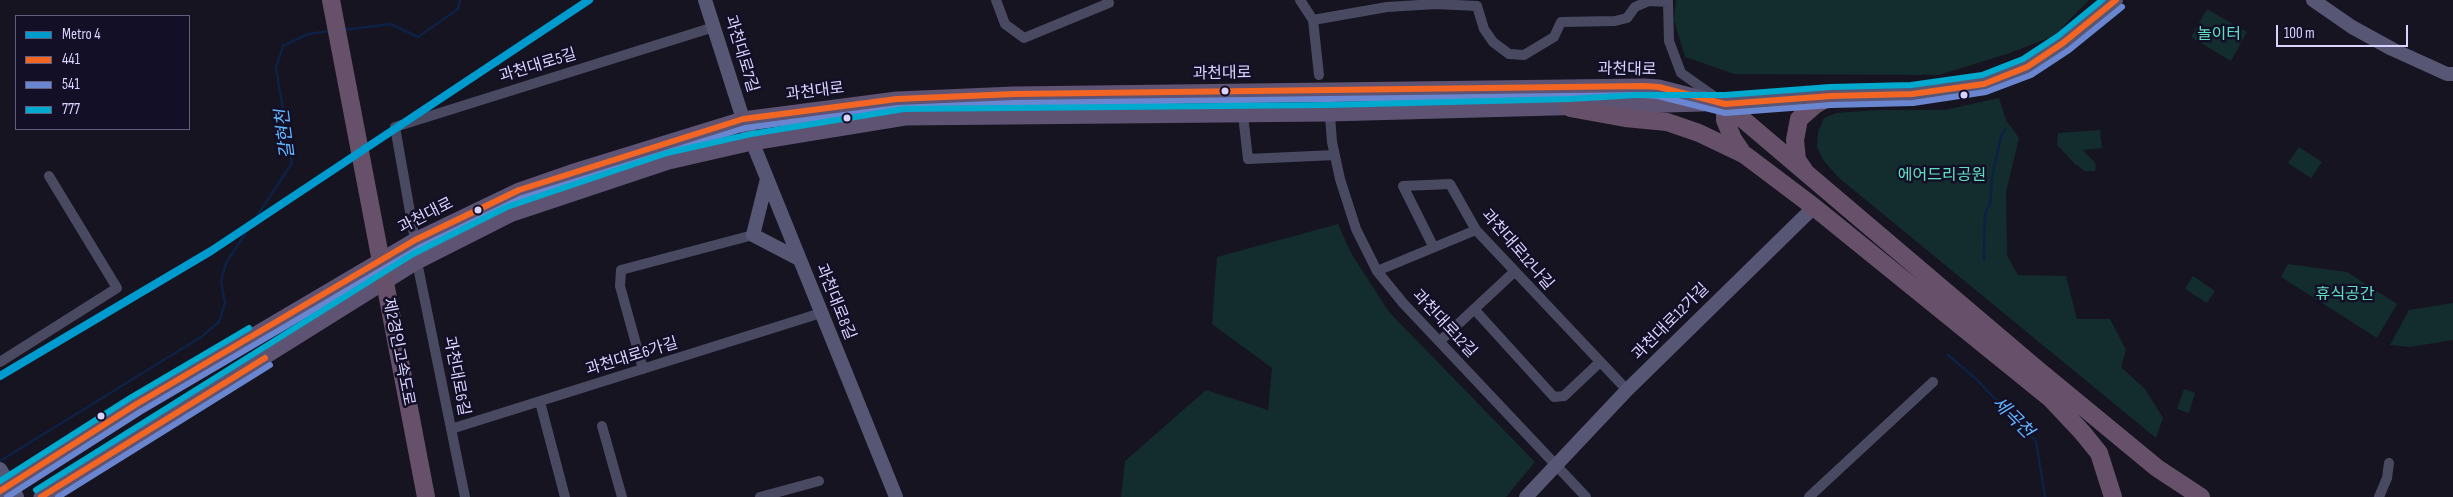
<!DOCTYPE html>
<html>
<head>
<meta charset="utf-8">
<style>
  body { margin:0 }
  #map { position:relative; width:2453px; height:497px; overflow:hidden; background:#161421; font-family:"Sofia Sans Condensed",sans-serif }
  canvas { display:block }
  .legend { position:absolute; left:15px; top:15px; width:175px; height:115px; box-sizing:border-box; background:#130f26; border:1px solid #625e7d; margin:0; padding:6px 9px; list-style:none; font-size:15px; color:#d9d4ff }
  .legend li { display:flex; align-items:center; gap:10px; height:25px }
  .legend b { width:25px; border:1px solid #625e7d }
  .scale { position:absolute; left:2276px; top:25px; width:132px; height:22px; box-sizing:border-box; border:2px solid #d9d4ff; border-top:0; padding-left:6px; font-size:15px; line-height:18px; white-space:nowrap; color:#d9d4ff; -webkit-text-stroke:4px #130f26; paint-order:stroke }
</style>
</head>
<body>
<div id="map">
<canvas width="2453" height="497"></canvas>
<ul class="legend">
<li><b style="height:6px;background:#009bce"></b>Metro 4</li>
<li><b style="height:6px;background:#f26522"></b>441</li>
<li><b style="height:6px;background:#6a86d1"></b>541</li>
<li><b style="height:6px;background:#00a9ce"></b>777</li>
</ul>
<div class="scale">100 m</div>
</div>
<script>
const ctx = document.querySelector('canvas').getContext('2d');
ctx.lineJoin = 'round';
function paint(path, color) { ctx.fillStyle = color; ctx.fill(path, 'evenodd'); }
const poly = rows => new Path2D(rows.map(r => 'M' + r).join(''));
function strokePath(path, color, width, dash) { ctx.strokeStyle = color; ctx.lineWidth = width; ctx.lineCap = dash ? 'butt' : 'round'; ctx.setLineDash(dash || []); ctx.stroke(path); }
function drawText(font, color, halo, rows, align = 'center') {
  ctx.font = font + ' "Sofia Sans Condensed","Noto Sans KR",sans-serif'; ctx.lineWidth = 5; ctx.setLineDash([]); ctx.textBaseline = 'middle'; ctx.strokeStyle = halo; ctx.fillStyle = color; for (const [text, x, y, turn = 0] of rows) {
    ctx.save(); ctx.translate(x, y); ctx.rotate((+turn || 0) * Math.PI / 180); ctx.textAlign = isNaN(turn) ? turn : align; if (halo) ctx.strokeText(text, 0, 0); ctx.fillText(text, 0, 0); ctx.restore();
  }
}
paint(poly([
  [1676,0,2089,0,2054,36,2007,54,1939,75,1734,74,1685,57,1674,20],
  [2207,9,2247,32,2231,61,2191,37],
  [1999,98,2006,120,2019,138,2006,192,2007,255,2018,275,2066,276,2077,319,2110,319,2126,350,2121,367,2145,389,2163,418,2156,438,1839,178,1823,160,1817,147,1818,132,1824,118,1836,113,1879,110,1944,110],
  [2100,130,2102,148,2083,150,2096,164,2095,171,2085,171,2075,164,2057,145,2058,133],
  [2299,147,2322,162,2311,178,2288,163],
  [1338,224,1351,253,1389,312,1535,462,1506,497,1121,497,1125,461,1206,390,1268,410,1272,368,1212,324,1217,257],
  [2288,264,2347,272,2397,304,2377,338,2281,277],
  [2193,276,2215,291,2207,303,2185,289],
  [2453,303,2453,340,2410,347,2390,345,2409,310],
  [2184,389,2195,393,2189,413,2177,409]
]), '#132c2d');
strokePath(poly([
  [343,30,391,24,418,37,458,9,460,0],
  [1984,260,1985,213,1990,204,1992,177,2001,137,2005,129],
  [1948,355,1975,378,2036,441,2045,497],
  [0,461,201,337,219,322,225,303,221,281,226,263,292,163,276,68,283,46,308,34,330,31]
]), '#0d2144', 2.5);
strokePath(poly([
  [996,0,1005,24,1024,38,1109,3,1107,0],
  [1300,0,1313,20,1319,75],
  [1313,20,1387,7,1436,4,1477,6,1484,29,1493,42,1509,54,1524,55,1554,37,1561,22,1615,21,1627,18,1635,7,1649,1,1668,2,1669,41,1681,73,1718,99],
  [1328,90,1332,142,1340,179,1356,229,1377,271,1403,303,1586,497],
  [1243,115,1248,159,1335,155],
  [415,240,395,127,714,27],
  [1433,246,1403,186,1450,184,1476,230,1627,390],
  [417,262,465,497],
  [1377,271,1476,230],
  [1474,309,1554,397,1564,396,1600,362],
  [1440,341,1514,272],
  [0,362,117,288,49,176],
  [643,369,620,286,621,270,753,235],
  [540,402,565,497],
  [602,426,622,497],
  [451,429,821,313],
  [760,497,819,481],
  [1809,497,1933,382],
  [2379,497,2387,478,2389,463]
]), '#4a4962', 10);
strokePath(poly([
  [705,0,743,119,896,497],
  [2313,0,2352,27,2392,49,2447,74,2453,74],
  [1725,104,1831,96,1912,94,1984,84,2027,67,2063,43,2116,0],
  [767,179,753,235,799,259],
  [0,469,17,497],
  [1526,497,1627,390,1814,207]
]), '#575674', 14);
strokePath(poly([
  [0,491,135,405,415,240,519,190,571,172,743,119,897,99,1014,94,1644,86,1659,87,1725,104],
  [41,497,417,262,510,215,669,162,752,143,905,118,1329,114,1703,104]
]), '#5e5373', 15);
strokePath(poly([
  [1725,104,2037,369,2157,468,2201,497],
  [1725,104,1725,120,1733,139,1744,155],
  [1570,108,1625,118,1667,122,1699,133,1745,155,1814,207,2051,399,2082,432,2099,453,2113,497],
  [1804,170,1797,160,1795,140,1799,119,1815,105,1831,96]
]), '#67516a', 18);
strokePath(poly([
  [331,0,426,497]
]), '#67516a', 18);
strokePath(poly([
  [0,491,135,405,415,240,519,190,743,119,897,99,1014,94,1644,86,1659,87,1725,104,1831,96,1912,94,1984,84,2027,67,2063,43,2116,0],
  [41,497,265,358]
]), '#f26522', 6);
strokePath(poly([
  [7,497,140,412,419,248,522,198,745,128,898,108,1014,103,1644,95,1658,96,1725,113,1831,105,1913,103,1986,92,2031,75,2069,50,2122,7],
  [58,497,270,365]
]), '#6a86d1', 6);
strokePath(poly([
  [0,481,130,398,249,328],
  [36,490,413,254,507,207,667,153,751,134,904,109,1329,105,1570,99,1637,95,1725,95,1830,87,1911,85,1982,75,2023,59,2058,36,2102,0]
]), '#00a9ce', 6);
strokePath(poly([
  [0,376,211,251,589,0]
]), '#009bce', 8);
for (const [x, y, r, color] of [
  [1225,91,4.5,"#d9d4ff"],
  [1964,95,4.5,"#d9d4ff"],
  [847,118,4.5,"#d9d4ff"],
  [478,210,4.5,"#d9d4ff"],
  [101,416,4.5,"#d9d4ff"]
]) { const dot = new Path2D(); dot.arc(x, y, r, 0, 2 * Math.PI); ctx.fillStyle = color; ctx.fill(dot); strokePath(dot, '#130f26', 2); }
drawText('16px', '#5fe0c0', '#130f26', [
  ["놀이터",2219,35],
  ["에어드리공원",1942,176],
  ["휴식공간",2345,295]
]);
drawText('16px', '#d9d4ff', '#130f26', [
  ["과천대로7길",741,54,73],
  ["과천대로5길",538,66,-17],
  ["과천대로",1627,70,1],
  ["과천대로",1222,74,-1],
  ["과천대로",815,92,-7],
  ["과천대로",426,216,-27],
  ["과천대로12나길",1517,250,49],
  ["과천대로8길",835,302,68],
  ["과천대로12가길",1671,322,-45],
  ["과천대로12길",1444,324,47],
  ["제2경인고속도로",398,352,79],
  ["과천대로6가길",632,357,-17],
  ["과천대로6길",456,376,79]
]);
drawText('italic 18px', '#62b6ff', '#130f26', [
  ["갈현천",286,134,-97],
  ["세곡천",2012,418,45]
]);
</script>
</body>
</html>
